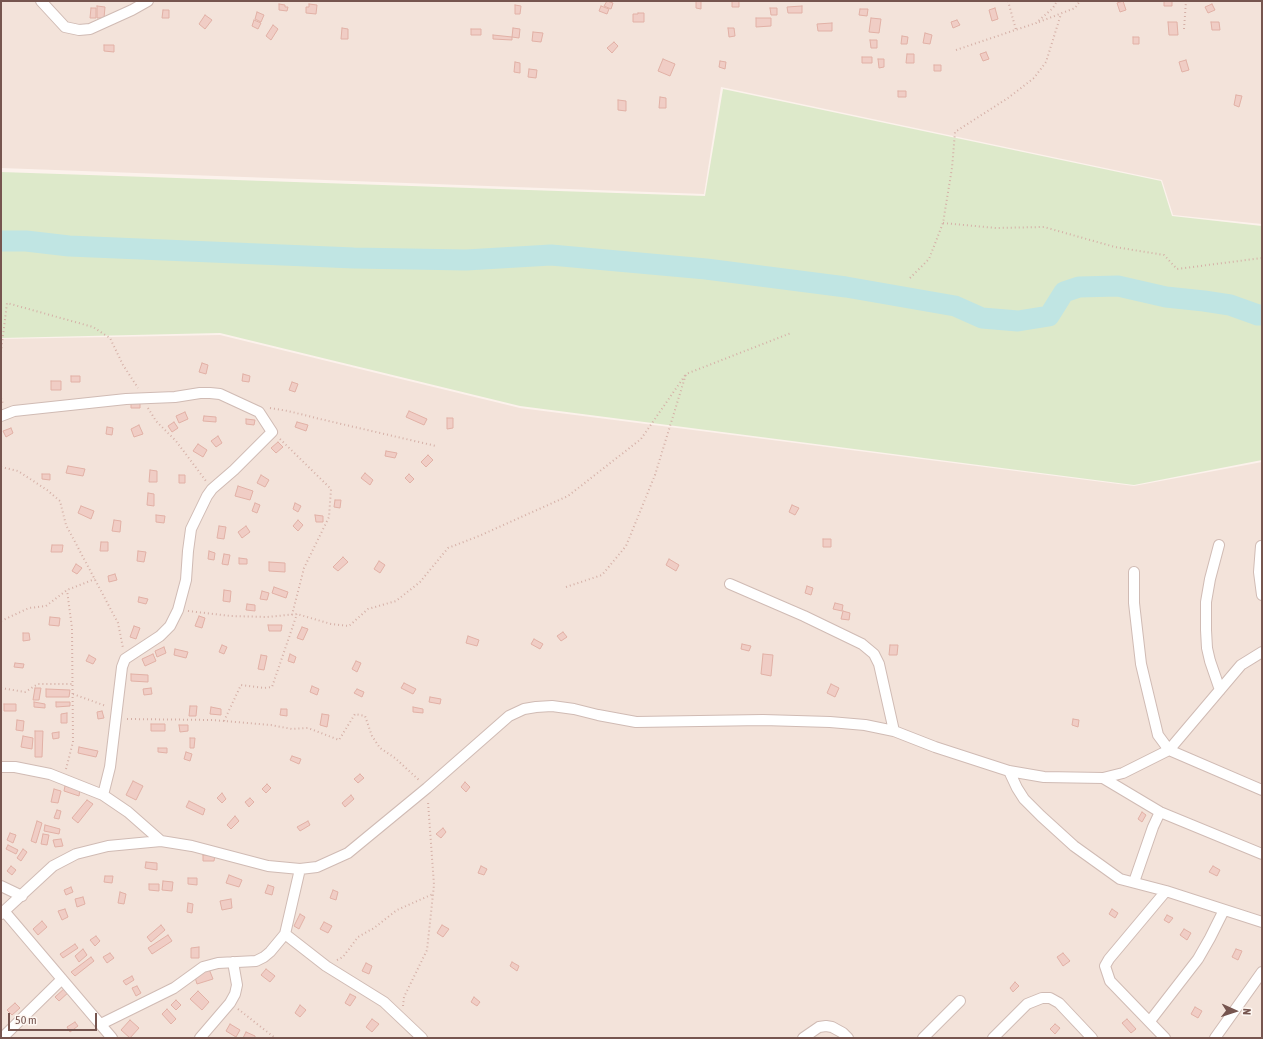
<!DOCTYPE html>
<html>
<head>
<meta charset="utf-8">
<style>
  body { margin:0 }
  #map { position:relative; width:1263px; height:1039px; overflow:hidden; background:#fcf2ec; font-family:"Asap Condensed",sans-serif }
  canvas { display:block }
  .frame { position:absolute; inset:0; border:2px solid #76554f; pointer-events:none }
  .north { position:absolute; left:1215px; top:991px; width:40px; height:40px; -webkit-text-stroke:3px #fef7f2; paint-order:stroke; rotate:93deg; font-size:11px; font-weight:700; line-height:16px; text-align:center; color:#76554f }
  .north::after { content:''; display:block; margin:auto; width:14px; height:18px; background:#76554f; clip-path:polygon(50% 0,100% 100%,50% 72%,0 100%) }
  .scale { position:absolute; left:8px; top:1013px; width:89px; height:18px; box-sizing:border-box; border:2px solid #76554f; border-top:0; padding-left:5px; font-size:12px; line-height:14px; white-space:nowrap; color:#76554f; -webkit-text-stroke:3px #fef7f2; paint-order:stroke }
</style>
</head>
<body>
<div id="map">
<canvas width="1263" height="1039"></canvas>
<div class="frame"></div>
<div class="north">N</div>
<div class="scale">50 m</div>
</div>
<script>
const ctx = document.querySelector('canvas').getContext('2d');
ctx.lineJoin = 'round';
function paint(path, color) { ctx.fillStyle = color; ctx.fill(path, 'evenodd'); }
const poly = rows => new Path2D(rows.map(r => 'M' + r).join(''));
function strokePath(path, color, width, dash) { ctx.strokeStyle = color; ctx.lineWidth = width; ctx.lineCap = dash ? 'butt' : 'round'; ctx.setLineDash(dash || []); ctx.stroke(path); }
paint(poly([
  [1,1,1262,1,1262,224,1173,215,1162,180,721,87,704,194,1,168],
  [220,335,520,408,1134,486,1262,462,1262,1038,1,1038,1,339]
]), '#f3e3da');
paint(poly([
  [723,89,1161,181,1172,216,1262,226,1262,460,1134,485,520,406,220,333,1,338,1,172,705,196]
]), '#dde9ca');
strokePath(poly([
  [1,241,26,241,69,246,354,258,466,260,551,255,706,269,846,287,955,306,982,318,1018,321,1049,316,1064,292,1079,287,1118,286,1166,297,1204,301,1230,305,1258,315,1262,315]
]), '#c0e5e3', 21);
const building = poly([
  [607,1,613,3,611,9,604,6,607,1],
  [696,1,701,1,701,9,696,8,696,1],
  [732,1,739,1,739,7,732,7,732,1],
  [1123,1,1126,10,1120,12,1117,3,1123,1],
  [1164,1,1172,1,1172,6,1164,6,1164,1],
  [279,4,285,5,285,7,288,7,287,11,279,10,279,4],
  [309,4,317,5,316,14,306,13,306,7,309,7,309,4],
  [1212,4,1215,10,1208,13,1205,7,1212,4],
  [515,5,521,6,520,14,515,14,515,5],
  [97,6,105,7,104,18,97,18,97,6],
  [601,6,609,9,607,14,599,11,601,6],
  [802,6,802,13,788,13,787,7,802,6],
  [91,8,96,8,96,18,90,18,91,8],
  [770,8,777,8,777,15,771,15,770,8],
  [995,8,998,19,992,21,989,10,995,8],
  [860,9,868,9,867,16,859,15,860,9],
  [163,10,169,10,169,18,162,18,163,10],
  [257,12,264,15,261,22,255,19,257,12],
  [638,13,644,13,644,22,633,22,633,14,638,14,638,13],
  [205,15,212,20,205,29,199,24,205,15],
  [756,18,771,18,771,26,756,27,756,18],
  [871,18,881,19,879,33,869,32,871,18],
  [254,20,261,23,258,29,252,26,254,20],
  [957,20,960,25,953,28,951,22,957,20],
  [1168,22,1177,22,1178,35,1169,35,1168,22],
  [1211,22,1219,22,1220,30,1212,30,1211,22],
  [832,23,832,31,818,31,817,24,832,23],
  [273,25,278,29,271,40,266,36,273,25],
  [342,28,348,29,348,39,341,39,342,28],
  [513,28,520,29,519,38,512,37,513,28],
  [728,28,734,28,735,36,729,37,728,28],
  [471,29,481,29,481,35,471,35,471,29],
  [533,32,543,33,541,42,532,41,533,32],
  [925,33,932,35,930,44,923,43,925,33],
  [493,35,512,37,512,40,493,39,493,35],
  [902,36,908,37,907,44,901,44,902,36],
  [1133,37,1139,37,1139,44,1133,44,1133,37],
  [870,40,877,40,877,48,871,48,870,40],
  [614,42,618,46,612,53,607,48,614,42],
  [104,45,114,45,114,52,104,51,104,45],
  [986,52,989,59,983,61,980,54,986,52],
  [907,54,914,54,914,63,906,63,907,54],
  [862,57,872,57,872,63,862,63,862,57],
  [663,59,675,64,670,76,658,71,663,59],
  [878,59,884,59,884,67,879,68,878,59],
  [1186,60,1189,70,1182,72,1179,62,1186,60],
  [720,61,726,62,725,69,719,67,720,61],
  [515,62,520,63,520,73,514,72,515,62],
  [934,65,941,65,941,71,934,71,934,65],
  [529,69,537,70,536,78,528,77,529,69],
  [898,91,906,91,906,97,898,97,898,91],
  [1236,95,1242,96,1239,107,1234,105,1236,95],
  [660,97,666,98,666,108,659,108,660,97],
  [618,100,626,101,626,111,618,110,618,100],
  [202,363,208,365,206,374,199,372,202,363],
  [243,374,250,376,249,382,242,381,243,374],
  [71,376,80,376,80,382,71,382,71,376],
  [51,381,61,381,61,390,51,390,51,381],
  [292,382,298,384,295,392,289,390,292,382],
  [131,402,140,402,140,408,131,408,131,402],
  [409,411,427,419,424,425,406,417,409,411],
  [185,412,188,419,179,423,176,416,185,412],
  [204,416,216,417,216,422,203,421,204,416],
  [447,418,453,418,453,428,447,429,447,418],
  [246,419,255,420,254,425,246,424,246,419],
  [174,422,178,428,172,432,168,426,174,422],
  [297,422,308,425,306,431,295,427,297,422],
  [139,425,143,434,134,437,131,429,139,425],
  [107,427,113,428,112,435,106,434,107,427],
  [11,428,13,433,6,437,3,431,11,428],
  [218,436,222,443,216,447,211,441,218,436],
  [278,442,283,447,276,453,271,448,278,442],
  [198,444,207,450,203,457,193,451,198,444],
  [386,451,397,453,395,458,385,456,386,451],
  [428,455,433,460,426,467,421,462,428,455],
  [68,466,85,469,83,476,66,473,68,466],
  [150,470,157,471,157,482,149,482,150,470],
  [365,473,373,480,370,485,361,478,365,473],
  [42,474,50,474,50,480,42,479,42,474],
  [409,474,414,479,410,483,405,478,409,474],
  [179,475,185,475,185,483,179,483,179,475],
  [261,475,269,480,265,487,257,483,261,475],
  [238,486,253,491,250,500,235,496,238,486],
  [148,493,154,494,154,506,147,505,148,493],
  [335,500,341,500,340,508,334,507,335,500],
  [255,503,260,505,257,513,252,511,255,503],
  [295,503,301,506,298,512,293,509,295,503],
  [792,505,799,508,795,515,789,512,792,505],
  [81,506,94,511,91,519,78,513,81,506],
  [156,515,165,516,164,523,156,522,156,515],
  [315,515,323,516,323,522,316,522,315,515],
  [114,520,121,521,120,532,112,531,114,520],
  [298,520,303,525,298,531,293,526,298,520],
  [219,526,226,527,224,539,217,538,219,526],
  [246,526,250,532,242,538,238,532,246,526],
  [823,539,831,539,831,547,823,547,823,539],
  [101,542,108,542,108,551,100,551,101,542],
  [52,545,63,545,62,552,51,552,52,545],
  [138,551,146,552,144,562,137,561,138,551],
  [209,551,215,553,214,560,208,559,209,551],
  [224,554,230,555,228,565,222,564,224,554],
  [343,557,348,562,338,571,333,567,343,557],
  [239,558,247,559,247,564,239,564,239,558],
  [669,559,679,565,676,571,666,565,669,559],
  [379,561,385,565,380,573,374,569,379,561],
  [269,562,285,563,285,572,269,571,269,562],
  [76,564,82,568,77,574,72,571,76,564],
  [115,574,117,580,109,582,108,576,115,574],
  [807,586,813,588,811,595,805,593,807,586],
  [274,587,288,592,286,598,272,593,274,587],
  [224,590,231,591,230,602,223,601,224,590],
  [262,591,269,593,267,600,260,599,262,591],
  [139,597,148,599,146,604,138,602,139,597],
  [835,603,843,605,842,611,833,609,835,603],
  [247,604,255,605,255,611,246,610,247,604],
  [843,611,850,613,849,620,841,619,843,611],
  [199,616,205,618,202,628,195,626,199,616],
  [50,617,60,618,59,626,49,625,50,617],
  [268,625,282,625,281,631,269,631,268,625],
  [134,626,140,628,136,639,130,637,134,626],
  [302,627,308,629,303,640,297,638,302,627],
  [563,632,567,637,561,641,557,636,563,632],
  [23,633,29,633,30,640,23,641,23,633],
  [468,636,479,640,477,646,466,643,468,636],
  [534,639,543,644,540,649,531,644,534,639],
  [742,644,751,646,749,651,741,649,742,644],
  [222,645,227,647,224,654,219,652,222,645],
  [890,645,898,645,897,655,889,655,890,645],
  [164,647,166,653,157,657,155,651,164,647],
  [175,649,188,652,186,658,174,655,175,649],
  [153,654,156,661,145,666,142,659,153,654],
  [290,654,296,657,294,663,288,661,290,654],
  [763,654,773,655,771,676,761,674,763,654],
  [89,655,96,659,93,664,86,661,89,655],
  [261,655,267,656,264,670,258,669,261,655],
  [356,661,361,663,357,672,352,669,356,661],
  [15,663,24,664,23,668,14,667,15,663],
  [131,674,148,675,148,682,131,681,131,674],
  [404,683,416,689,413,694,401,688,404,683],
  [831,684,839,688,835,697,827,693,831,684],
  [312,686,319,689,317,695,310,692,312,686],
  [35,688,41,688,39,700,33,700,35,688],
  [151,688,152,694,144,695,143,689,151,688],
  [46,689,70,690,69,697,46,697,46,689],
  [357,689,364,692,362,697,354,693,357,689],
  [430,697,441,699,440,704,429,702,430,697],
  [34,702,45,704,45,708,34,707,34,702],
  [56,702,70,702,70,706,56,707,56,702],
  [4,704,16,704,16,711,4,711,4,704],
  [190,706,197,706,196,716,189,716,190,706],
  [211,707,221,709,221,715,210,714,211,707],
  [413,707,423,709,423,713,413,712,413,707],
  [281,709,287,709,287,716,280,715,281,709],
  [102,711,104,718,98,719,97,712,102,711],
  [67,713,67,723,61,723,61,714,67,713],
  [322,714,329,715,327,727,320,725,322,714],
  [1073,719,1079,720,1078,727,1072,725,1073,719],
  [17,720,24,721,23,731,16,730,17,720],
  [151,724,165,724,165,731,151,731,151,724],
  [179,725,188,725,188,731,180,732,179,725],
  [35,731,43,731,42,757,35,757,35,731],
  [59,732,59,738,53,739,52,733,59,732],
  [23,736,33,738,32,749,21,747,23,736],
  [190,738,195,738,194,748,190,748,190,738],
  [79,747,98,751,96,757,78,753,79,747],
  [158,748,167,748,167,753,158,752,158,748],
  [186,752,192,754,190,761,184,759,186,752],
  [292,756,301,759,299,764,290,760,292,756],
  [360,774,364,778,358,783,354,779,360,774],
  [133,781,143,786,136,800,126,795,133,781],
  [465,782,470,787,466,792,461,787,465,782],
  [267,784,271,788,266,793,262,789,267,784],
  [65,786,80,790,79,796,64,791,65,786],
  [54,789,61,791,58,803,51,802,54,789],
  [222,793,226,799,222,803,217,798,222,793],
  [351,795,354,799,345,807,342,803,351,795],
  [250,798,254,802,249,807,245,802,250,798],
  [87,800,93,804,78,823,72,818,87,800],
  [189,801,205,809,203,815,186,807,189,801],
  [57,810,61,811,59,819,54,818,57,810],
  [1142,812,1146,815,1142,822,1138,819,1142,812],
  [235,816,239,821,231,829,227,825,235,816],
  [37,821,42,823,36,843,31,841,37,821],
  [308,821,310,825,300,831,297,827,308,821],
  [45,825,60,829,59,834,44,831,45,825],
  [443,828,446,832,441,838,436,834,443,828],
  [10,833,16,835,13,843,7,840,10,833],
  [43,834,49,835,47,845,41,844,43,834],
  [61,839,63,846,55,847,53,840,61,839],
  [8,845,18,850,16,854,6,849,8,845],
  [23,849,27,852,21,861,17,858,23,849],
  [203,855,215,855,214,861,203,861,203,855],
  [146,862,157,863,157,870,145,868,146,862],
  [11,866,16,870,12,875,7,871,11,866],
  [481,866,487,869,484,875,478,873,481,866],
  [1213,866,1220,870,1217,876,1209,872,1213,866],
  [229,875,242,880,239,887,226,883,229,875],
  [105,876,113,876,112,883,104,882,105,876],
  [188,878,197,878,197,885,188,884,188,878],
  [163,881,173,882,172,891,162,890,163,881],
  [149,884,159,884,159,891,149,890,149,884],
  [268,885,274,887,272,895,265,893,268,885],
  [71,887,73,892,66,895,64,890,71,887],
  [333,890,338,892,336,900,330,898,333,890],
  [120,892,126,894,124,904,118,903,120,892],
  [83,897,85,904,77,907,75,899,83,897],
  [231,899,232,908,222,910,220,901,231,899],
  [188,903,193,904,192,913,187,912,188,903],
  [65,909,68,917,62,920,58,911,65,909],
  [1112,909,1118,913,1115,918,1109,914,1112,909],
  [300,914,305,917,299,929,294,926,300,914],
  [1167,915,1173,918,1169,923,1164,920,1167,915],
  [42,921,47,927,38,935,33,929,42,921],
  [324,922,332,926,328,933,320,929,324,922],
  [161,925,165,930,151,942,147,937,161,925],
  [442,925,449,929,443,937,437,933,442,925],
  [1184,929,1191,933,1187,940,1180,935,1184,929],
  [168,935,172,941,152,954,148,948,168,935],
  [96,936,100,941,95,946,90,940,96,936],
  [75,944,78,948,63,958,60,954,75,944],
  [199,947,199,958,191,958,191,948,199,947],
  [83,949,87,955,79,962,75,956,83,949],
  [1236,949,1242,951,1238,960,1232,957,1236,949],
  [110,953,114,958,107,963,103,957,110,953],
  [1063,953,1070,961,1063,966,1057,957,1063,953],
  [91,957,94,961,75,976,71,972,91,957],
  [512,962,519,966,517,971,510,966,512,962],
  [366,963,372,966,369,974,362,971,366,963],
  [209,969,213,979,197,984,194,974,209,969],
  [266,969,275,976,270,982,261,975,266,969],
  [132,976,134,980,126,985,123,981,132,976],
  [1015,982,1019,986,1013,992,1010,988,1015,982],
  [137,986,141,993,136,996,132,988,137,986],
  [66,987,70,991,59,1001,55,997,66,987],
  [198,991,209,1002,202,1010,190,999,198,991],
  [350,994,356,997,350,1006,345,1003,350,994],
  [474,997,480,1002,477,1006,471,1002,474,997],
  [176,1000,181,1005,176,1010,171,1005,176,1000],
  [15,1003,20,1008,12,1015,7,1010,15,1003],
  [300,1005,306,1010,300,1017,295,1013,300,1005],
  [1195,1007,1202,1011,1198,1018,1191,1014,1195,1007],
  [167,1009,176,1019,171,1024,162,1014,167,1009],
  [372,1019,379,1024,372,1032,366,1027,372,1019],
  [1127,1019,1136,1029,1131,1033,1122,1023,1127,1019],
  [130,1020,139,1028,130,1038,121,1030,130,1020],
  [75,1022,78,1026,70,1032,67,1027,75,1022],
  [230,1024,240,1030,236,1037,226,1031,230,1024],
  [1055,1024,1060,1028,1055,1034,1050,1029,1055,1024],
  [246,1032,255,1036,255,1038,243,1038,246,1032]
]);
paint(building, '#f0cdc5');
strokePath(building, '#e2b1a6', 1);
const minor = poly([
  [41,1,65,27,79,30,90,29,132,10,148,1],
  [1,416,14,411,126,399,175,397,200,393,210,393,220,394,259,412,272,432,234,470,212,489,207,496,191,529,188,551,186,580,178,610,170,626,160,636,125,659,122,667,110,767,103,795],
  [1219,545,1210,579,1206,602,1206,630,1207,648,1210,661,1220,690],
  [1261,546,1259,572,1262,595],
  [1134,572,1134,603,1141,664,1158,735,1169,750,1262,790],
  [730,584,804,616,862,644,874,654,879,664,894,731],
  [1,767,15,767,50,774,103,795,128,812,161,841],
  [1009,771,1017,788,1024,799,1041,816,1074,846,1120,879,1166,891,1262,922],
  [1103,778,1160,812,1262,854],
  [1134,882,1153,827,1160,812],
  [1,886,22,896],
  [4,911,112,1038],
  [1,914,53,866,76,854,108,846,161,841,192,846,268,866,300,869,317,867,348,853,427,788,509,716,524,709,536,707,552,706,574,709,598,715,636,722,763,720,830,722,865,725,894,731,935,747,1009,771,1044,777,1103,778,1123,773,1169,750,1241,665,1262,652],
  [285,934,326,966,384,1002,422,1038],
  [1150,1021,1198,959,1210,938,1224,910],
  [101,1024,174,988,203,967,218,963,256,961,264,957,270,952,285,934,300,869],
  [2,1038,62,979],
  [200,1038,230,1003,235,994,237,985,233,962],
  [803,1038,819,1027,826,1026,832,1027,843,1033,848,1038],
  [923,1038,960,1001],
  [993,1038,1027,1004,1042,998,1050,998,1059,1003,1092,1038],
  [1165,1038,1110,981,1105,966,1109,959,1166,891],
  [1215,1038,1262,972]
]);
strokePath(minor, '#d0bbb4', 12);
strokePath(poly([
  [1008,1,1016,30],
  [1039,22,1075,8,1080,1],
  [1184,29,1186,1],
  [956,50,1036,23,1053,8,1057,1],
  [943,223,996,228,1044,227,1115,247,1164,255,1177,269,1262,258],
  [910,278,929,259,943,223,952,168,955,132,1008,98,1034,78,1046,62,1061,14],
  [1,352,7,303,93,327,110,338,123,365,138,388],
  [1,398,3,404],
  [148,408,156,421,176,441,206,481],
  [270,408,288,411,320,419,436,446],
  [280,439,331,489,329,517,304,568,292,615],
  [1,467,18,471,47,490,60,501,66,525,118,623,123,648],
  [566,587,602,575,626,546,655,475,686,374,791,333],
  [188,611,231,616,267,617,297,614,331,624,349,626,368,609,396,601,420,582,448,548,479,536,568,496,641,439,686,374],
  [1,621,29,608,46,606,67,590,95,579],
  [1,688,25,692,38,684,73,684],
  [73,694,106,706],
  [127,719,212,720,271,725,292,729,308,728,339,740,355,714,365,716,372,736,380,748,395,758,420,781],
  [224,721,241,685,264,688,272,687,297,614],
  [66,769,73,742,72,628,67,590],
  [337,960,343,957,358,937,374,928,397,910,433,894],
  [403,1006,404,997,427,950,434,885,428,802],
  [238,1009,275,1038]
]), '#d5b0a7', 2, [1, 3]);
strokePath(minor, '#fff', 10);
</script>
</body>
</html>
